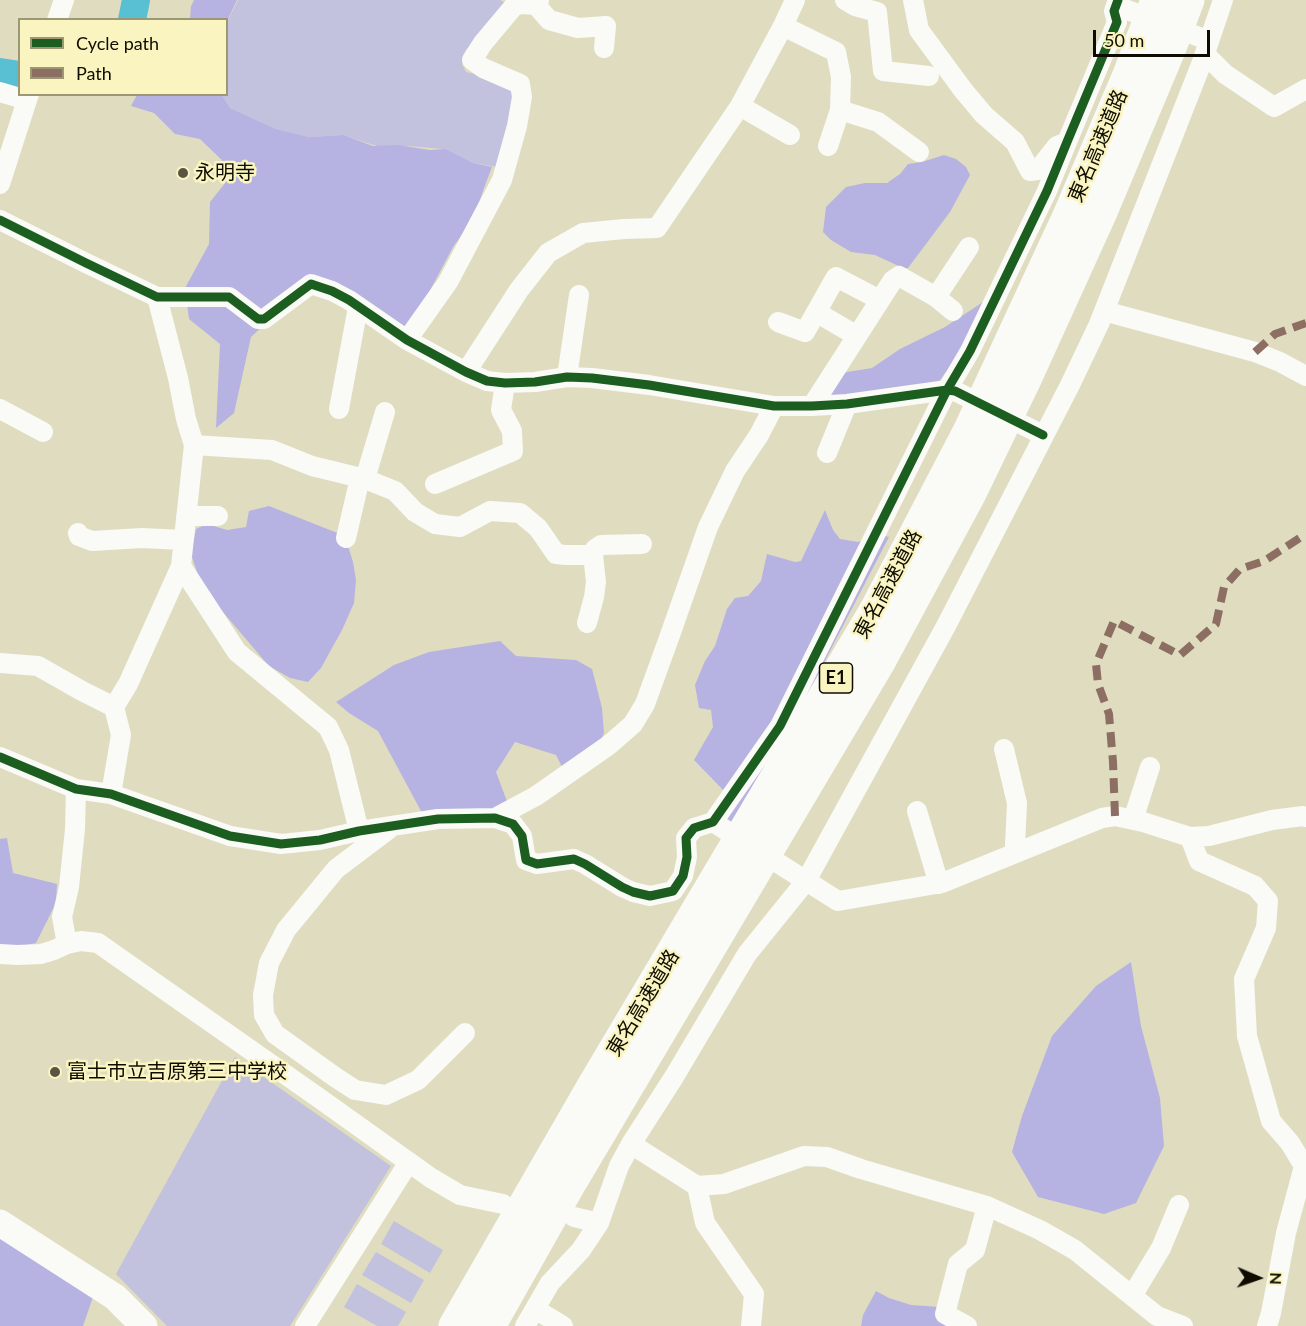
<!DOCTYPE html>
<html>
<head>
<meta charset="utf-8">
<style>
  body { margin:0 }
  #map { position:relative; width:1306px; height:1326px; overflow:hidden; background:#e0dcc0; font-family:Lato,sans-serif }
  canvas { display:block }
  .legend { position:absolute; left:18px; top:18px; width:210px; height:78px; box-sizing:border-box; background:#faf5c0; border:2px solid #9c9873; margin:0; padding:8px 10px; list-style:none; font-size:18px; color:#0e0c00 }
  .legend li { display:flex; align-items:center; gap:12px; height:30px }
  .legend b { width:30px; border:2px solid #9c9873 }
  .north { position:absolute; left:1228px; top:1248px; width:60px; height:60px; -webkit-text-stroke:4px #faf5c0; paint-order:stroke; rotate:92deg; font-size:16px; font-weight:700; line-height:24px; text-align:center; color:#0e0c00 }
  .north::after { content:''; display:block; margin:auto; width:21px; height:27px; background:#0e0c00; clip-path:polygon(50% 0,100% 100%,50% 72%,0 100%) }
  .scale { position:absolute; left:1093px; top:30px; width:117px; height:27px; box-sizing:border-box; border:3px solid #0e0c00; border-top:0; padding-left:8px; font-size:18px; line-height:21px; white-space:nowrap; color:#0e0c00; -webkit-text-stroke:4px #faf5c0; paint-order:stroke }
</style>
</head>
<body>
<div id="map">
<canvas width="1306" height="1326"></canvas>
<ul class="legend">
<li><b style="height:8px;background:#1b5e20"></b>Cycle path</li>
<li><b style="height:8px;background:#8d6e63"></b>Path</li>
</ul>
<div class="north">N</div>
<div class="scale">50 m</div>
</div>
<script>
const ctx = document.querySelector('canvas').getContext('2d');
ctx.lineJoin = 'round';
function paint(path, color) { ctx.fillStyle = color; ctx.fill(path, 'evenodd'); }
const poly = rows => new Path2D(rows.map(r => 'M' + r).join(''));
function strokePath(path, color, width, dash) { ctx.strokeStyle = color; ctx.lineWidth = width; ctx.lineCap = dash ? 'butt' : 'round'; ctx.setLineDash(dash || []); ctx.stroke(path); }
function drawText(font, color, halo, rows, align = 'center') {
  ctx.font = font + ' Lato,"Noto Sans JP",sans-serif'; ctx.lineWidth = 5; ctx.setLineDash([]); ctx.textBaseline = 'middle'; ctx.strokeStyle = halo; ctx.fillStyle = color; for (const [text, x, y, turn = 0] of rows) {
    ctx.save(); ctx.translate(x, y); ctx.rotate((+turn || 0) * Math.PI / 180); ctx.textAlign = isNaN(turn) ? turn : align; if (halo) ctx.strokeText(text, 0, 0); ctx.fillText(text, 0, 0); ctx.restore();
  }
}
paint(poly([
  [238,0,500,0,507,4,466,50,462,64,466,72,520,84,497,167,473,163,443,149,408,146,377,146,342,135,309,137,276,129,230,108,222,95,226,94,227,22],
  [235,1057,391,1166,290,1326,167,1326,116,1274],
  [394,1221,443,1250,430,1273,381,1244],
  [376,1252,424,1280,411,1303,362,1275],
  [357,1284,406,1312,398,1326,377,1326,344,1307]
]), '#c2c1de');
paint(poly([
  [194,0,237,0,227,21,226,20,190,19,191,6],
  [137,95,222,95,230,108,276,129,309,137,343,135,373,146,398,145,430,150,445,149,473,163,492,167,484,188,474,218,453,247,407,334,349,298,303,293,280,310,251,337,234,413,216,428,220,344,189,319,185,288,209,244,210,202,226,182,228,166,200,139,175,134,154,113,131,106],
  [944,155,956,159,966,167,970,175,950,212,908,268,903,268,875,255,851,252,831,240,823,232,826,207,846,187,865,183,887,183,900,174,908,164,922,162],
  [983,302,957,361,945,373,935,387,842,400,824,395,832,380,847,372,872,368,900,349,945,327],
  [269,506,340,534,349,549,353,562,356,580,354,603,342,630,321,668,308,682,290,678,269,666,216,604,198,575,191,554,196,529,207,524,227,530,246,527,249,511],
  [825,510,833,530,840,539,858,542,877,534,889,537,801,707,753,789,730,824,720,819,727,794,694,760,713,727,711,710,699,708,695,685,705,661,715,646,727,609,735,598,748,596,761,581,767,554,795,562,801,561],
  [500,641,516,656,576,660,592,669,602,708,604,733,589,764,566,775,556,755,515,742,496,772,508,804,488,819,422,813,378,731,349,713,336,702,394,665,429,652],
  [7,838,13,873,57,884,56,903,36,943,23,946,0,945,0,839],
  [1131,962,1141,1026,1160,1098,1164,1146,1136,1203,1104,1214,1038,1197,1012,1152,1022,1116,1052,1036,1096,986],
  [0,1238,93,1297,83,1326,0,1326],
  [876,1291,889,1298,911,1305,940,1307,952,1326,861,1326,863,1315]
]), '#b6b2e2');
strokePath(poly([
  [132,20,136,0],
  [0,72,20,75]
]), '#59c0d4', 28);
strokePath(poly([
  [845,0,855,6,877,12,883,71,929,76],
  [913,0,919,30,963,90,984,115,1015,142,1030,171,1038,170,1057,146,1062,144],
  [536,5,549,20,578,28,606,26,604,48],
  [1122,8,1202,38],
  [57,20,64,0],
  [783,26,836,52,841,77,840,110,828,146],
  [1205,54,1225,74,1274,107,1306,89],
  [0,92,27,100],
  [740,106,790,135],
  [840,110,878,122,919,152],
  [0,184,29,94],
  [0,220,86,263,157,297,229,297,258,319,264,319,311,284,332,291,349,300,407,340,466,372,487,381,505,383,535,382,567,377,592,378,649,385,774,406,812,406,847,404,947,390,955,391,1043,435],
  [936,297,969,247],
  [1104,311,1255,352,1280,362,1306,376],
  [816,312,857,336],
  [778,322,805,332,836,277,880,300],
  [407,340,448,282,502,180,517,126,522,97,520,84,483,68,472,60,483,43,514,6,521,4,536,5,539,0],
  [466,372,519,290,548,253,583,233,624,229,657,228,740,106,783,26,795,0],
  [567,377,579,295],
  [812,406,893,280,899,276,936,297,953,311],
  [0,409,43,432],
  [339,409,358,307],
  [194,445,272,450,312,466,365,479,395,491,415,512,435,524,460,527,490,511,520,513,538,528,556,554,566,555,593,555,595,549,601,545,642,544],
  [827,453,847,404],
  [365,479,385,412],
  [435,484,513,451,512,431,501,410,505,383],
  [186,516,218,516],
  [78,533,79,536,92,541,142,538,183,540],
  [346,538,360,478],
  [181,566,237,652,328,727,339,750,359,831],
  [587,623,594,597,596,582,593,555],
  [0,663,38,666,82,691,114,707],
  [1004,749,1017,803,1015,846,1018,852],
  [0,757,76,789,111,794,230,836,281,844,320,840,359,831,438,819,495,818,513,824,522,836,526,860,537,864,574,859,585,864,622,887,633,892,650,896,673,891,683,876,687,857,686,838,694,828,713,822,780,726,947,390,970,351,1047,191,1067,142,1117,22,1114,11,1118,0],
  [111,794,121,735,114,707,128,684,181,566,194,445,186,419,178,378,157,297],
  [917,811,939,884],
  [495,818,536,796,609,745,633,724,645,704,669,638,708,527,735,471,759,435,774,406],
  [1133,820,1150,767],
  [713,822,838,901,942,883,1102,818,1115,816,1143,822,1190,837,1209,836,1272,820,1303,816,1306,817],
  [389,829,336,869,286,930,269,963,263,995,264,1015,275,1034,335,1077,355,1090,386,1095,418,1080,465,1033],
  [1190,837,1199,861,1255,886,1268,901,1266,928,1244,979,1247,1036,1271,1121,1290,1143,1304,1166,1286,1233,1271,1313,1267,1326],
  [67,944,62,917,69,887,75,829,76,789],
  [0,954,17,955,41,954,54,950,67,944,81,941,98,943,319,1098,431,1178,460,1195,503,1204],
  [631,1144,697,1186,724,1184,804,1156,827,1157,861,1169,987,1206,1040,1230,1075,1250,1157,1316,1183,1326],
  [697,1186,705,1223,754,1294,751,1326],
  [574,1217,599,1223],
  [1132,1296,1161,1248,1179,1205],
  [535,1309,563,1326],
  [305,1326,409,1162],
  [525,1326,550,1283,581,1250,599,1223,619,1166,631,1144,674,1077,747,954,806,881,946,626,1070,385,1099,324,1202,62,1223,0],
  [967,1326,945,1314,958,1264,975,1250,987,1206]
]), '#fafaf6', 20);
strokePath(poly([
  [0,1223,115,1297,144,1326]
]), '#fafaf6', 27);
strokePath(poly([
  [455,1326,594,1085,876,610,969,432,1069,216,1129,75,1157,0],
  [489,1326,567,1188,880,660,969,495,1026,377,1100,214,1171,45,1188,0]
]), '#fafaf6', 33);
strokePath(poly([
  [1255,352,1275,334,1306,323],
  [1115,816,1113,762,1109,714,1098,684,1096,664,1114,621,1180,655,1216,624,1224,587,1240,569,1264,561,1306,534]
]), '#8d6e63', 8, [15, 8]);
strokePath(poly([
  [0,220,86,263,157,297,229,297,258,319,264,319,311,284,332,291,349,300,407,340,466,372,487,381,505,383,535,382,567,377,592,378,649,385,774,406,812,406,847,404,947,390,955,391,1043,435],
  [0,757,76,789,111,794,230,836,281,844,320,840,359,831,438,819,495,818,513,824,522,836,526,860,537,864,574,859,585,864,622,887,633,892,650,896,673,891,683,876,687,857,686,838,694,828,713,822,780,726,947,390,970,351,1047,191,1067,142,1117,22,1114,11,1118,0]
]), '#1b5e20', 9);
for (const [x, y, r, color] of [
  [183,173,6,"#585543"],
  [55,1072,6,"#585543"]
]) { const dot = new Path2D(); dot.arc(x, y, r, 0, 2 * Math.PI); ctx.fillStyle = color; ctx.fill(dot); strokePath(dot, '#faf5c0', 2); }
for (const [x, y, w] of [
  [836,678,33]
]) { const box = new Path2D(); box.roundRect(x - w / 2, y - 15, w, 30, 4.5); ctx.fillStyle = '#faf5c0'; ctx.fill(box); strokePath(box, '#0e0c00', 1.5); }
drawText('bold 18px', '#0e0c00', null, [
  ["E1",836,678]
]);
drawText('20px', '#0e0c00', '#faf5c0', [
  ["東名高速道路",1098,146,-67],
  ["東名高速道路",888,584,-62],
  ["東名高速道路",643,1003,-59]
]);
drawText('20px', '#0e0c00', '#faf5c0', [
  ["永明寺",195,173],
  ["富士市立吉原第三中学校",67,1072]
], 'left');
</script>
</body>
</html>
